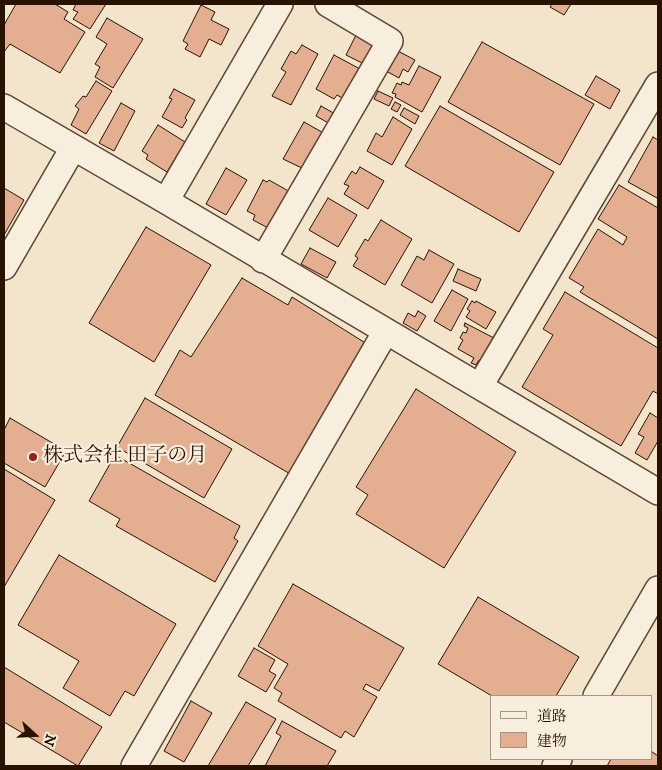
<!DOCTYPE html>
<html>
<head>
<meta charset="utf-8">
<style>
  body { margin:0 }
  #map { position:relative; width:662px; height:770px; overflow:hidden; background:#f3e5cb; font-family:"IM FELL DW Pica","Noto Serif JP",serif }
  canvas { display:block }
  .frame { position:absolute; inset:0; border:5px solid #281201; pointer-events:none }
  .legend { position:absolute; left:490px; top:695px; width:162px; height:65px; box-sizing:border-box; background:#f7eedd; border:1px solid #a49685; margin:0; padding:6px 9px; list-style:none; font-size:15px; color:#281201 }
  .legend li { display:flex; align-items:center; gap:10px; height:25px }
  .legend b { width:25px; border:1px solid #a49685 }
  .north { position:absolute; left:10px; top:710px; width:50px; height:50px; -webkit-text-stroke:4px #f7eedd; paint-order:stroke; rotate:110deg; font-size:14px; font-weight:700; line-height:20px; text-align:center; color:#281201 }
  .north::after { content:''; display:block; margin:auto; width:18px; height:22px; background:#281201; clip-path:polygon(50% 0,100% 100%,50% 72%,0 100%) }
</style>
</head>
<body>
<div id="map">
<canvas width="662" height="770"></canvas>
<div class="frame"></div>
<ul class="legend">
<li><b style="height:6px;background:#f7eedd"></b>道路</li>
<li><b style="height:14px;background:#e4af91"></b>建物</li>
</ul>
<div class="north">N</div>
</div>
<script>
const ctx = document.querySelector('canvas').getContext('2d');
ctx.lineJoin = 'round';
function paint(path, color) { ctx.fillStyle = color; ctx.fill(path, 'evenodd'); }
const poly = rows => new Path2D(rows.map(r => 'M' + r).join(''));
function strokePath(path, color, width, dash) { ctx.strokeStyle = color; ctx.lineWidth = width; ctx.lineCap = dash ? 'butt' : 'round'; ctx.setLineDash(dash || []); ctx.stroke(path); }
function drawText(font, color, halo, rows, align = 'center') {
  ctx.font = font + ' "IM FELL DW Pica","Noto Serif JP",serif'; ctx.lineWidth = 4.5; ctx.setLineDash([]); ctx.textBaseline = 'middle'; ctx.strokeStyle = halo; ctx.fillStyle = color; for (const [text, x, y, turn = 0] of rows) {
    ctx.save(); ctx.translate(x, y); ctx.rotate((+turn || 0) * Math.PI / 180); ctx.textAlign = isNaN(turn) ? turn : align; if (halo) ctx.strokeText(text, 0, 0); ctx.fillText(text, 0, 0); ctx.restore();
  }
}
const building = poly([
  [16,4,55,4,68,12,64,19,85,32,60,73,10,44,4,52,4,25,16,4],
  [76,4,106,4,90,29,73,19,78,12,73,10,76,4],
  [552,4,571,4,564,15,550,7,552,4],
  [201,5,215,12,211,20,229,29,221,45,209,39,200,57,185,49,188,44,183,41,201,5],
  [107,18,143,39,113,88,95,77,100,67,95,64,107,44,96,37,107,18],
  [357,33,375,42,364,64,346,55,357,33],
  [482,42,594,104,560,165,448,102,482,42],
  [302,45,318,54,291,105,272,96,286,72,281,69,291,51,296,54,302,45],
  [396,50,415,60,408,72,403,69,399,78,386,71,396,50],
  [334,55,360,69,344,99,337,95,334,99,316,89,334,55],
  [419,66,441,77,422,112,395,97,396,94,392,93,397,83,401,85,402,82,409,85,419,66],
  [596,76,620,90,610,109,585,95,596,76],
  [96,81,112,91,86,134,71,125,79,109,75,106,83,96,86,97,96,81],
  [174,89,195,100,185,118,187,120,182,128,162,117,172,99,169,98,174,89],
  [378,91,393,98,389,106,374,99,378,91],
  [395,102,401,105,397,112,391,109,395,102],
  [121,103,135,111,114,151,99,143,121,103],
  [321,106,337,115,332,125,316,116,321,106],
  [440,106,554,172,519,232,405,166,440,106],
  [404,108,419,116,415,124,400,115,404,108],
  [393,117,412,129,392,165,367,151,376,133,382,137,393,117],
  [304,122,327,135,306,170,283,159,304,122],
  [158,125,185,142,167,172,146,159,148,155,142,151,158,125],
  [653,137,658,140,658,195,657,198,628,182,653,137],
  [360,167,384,181,368,209,344,194,349,186,344,184,352,171,356,174,360,167],
  [226,168,247,180,226,215,206,204,226,168],
  [263,180,267,182,269,180,292,193,270,229,253,220,255,215,247,211,263,180],
  [619,185,658,208,658,339,580,292,584,287,569,278,598,229,623,245,627,237,598,219,619,185],
  [4,188,24,200,4,235,4,188],
  [328,198,357,215,338,247,309,230,328,198],
  [381,220,412,239,385,285,353,266,358,258,355,256,365,239,368,241,381,220],
  [146,227,211,265,154,362,89,323,146,227],
  [310,248,336,262,327,278,301,264,310,248],
  [429,250,454,264,432,303,401,285,417,256,424,260,429,250],
  [458,269,481,279,476,291,453,281,458,269],
  [242,278,288,305,292,297,367,344,292,475,155,395,180,350,191,357,242,278],
  [452,290,468,299,451,331,434,321,452,290],
  [565,292,658,348,658,394,653,391,621,446,522,387,553,335,543,329,565,292],
  [472,301,475,303,476,301,496,312,486,329,466,317,470,311,467,309,472,301],
  [418,311,426,316,417,331,403,323,408,313,415,317,418,311],
  [465,323,494,338,481,361,479,360,476,365,471,363,474,358,458,349,463,340,460,338,463,332,466,333,468,328,464,326,465,323],
  [416,389,516,452,444,568,356,514,368,495,356,487,416,389],
  [145,398,232,449,204,498,117,447,145,398],
  [650,413,658,418,658,441,647,460,635,453,644,437,638,434,650,413],
  [10,418,66,451,45,487,4,463,4,430,10,418],
  [115,455,240,526,234,538,238,541,215,582,116,526,120,519,89,501,115,455],
  [4,469,55,500,4,587,4,469],
  [59,555,176,624,134,696,125,691,110,716,63,688,79,661,18,625,59,555],
  [293,584,404,648,379,691,366,684,363,689,377,697,354,737,345,731,341,738,278,701,282,693,274,688,288,664,258,646,293,584],
  [478,597,579,657,556,696,492,696,438,664,478,597],
  [254,648,275,660,269,671,276,675,266,692,238,676,254,648],
  [4,667,102,727,78,766,4,722,4,667],
  [191,701,212,713,184,762,164,751,191,701],
  [246,702,276,719,248,766,208,766,246,702],
  [282,721,336,751,327,766,265,766,281,736,276,733,282,721],
  [651,751,658,756,658,766,607,766,611,759,651,759,651,751]
]);
paint(building, '#e4af91');
strokePath(building, '#281201', 1);
const minor = poly([
  [4,107,166,201,658,492],
  [166,201,280,4],
  [263,260,390,41,328,4],
  [4,267,73,148],
  [480,386,658,85],
  [596,696,658,589],
  [134,766,386,331],
  [555,766,559,759]
]);
strokePath(minor, '#5b4734', 28);
strokePath(minor, '#f7eedd', 25);
for (const [x, y, r, color] of [
  [33,457,5,"#8f2418"]
]) { const dot = new Path2D(); dot.arc(x, y, r, 0, 2 * Math.PI); ctx.fillStyle = color; ctx.fill(dot); strokePath(dot, '#f7eedd', 2); }
drawText('20px', '#281201', '#f7eedd', [
  ["株式会社 田子の月",43,457]
], 'left');
</script>
</body>
</html>
